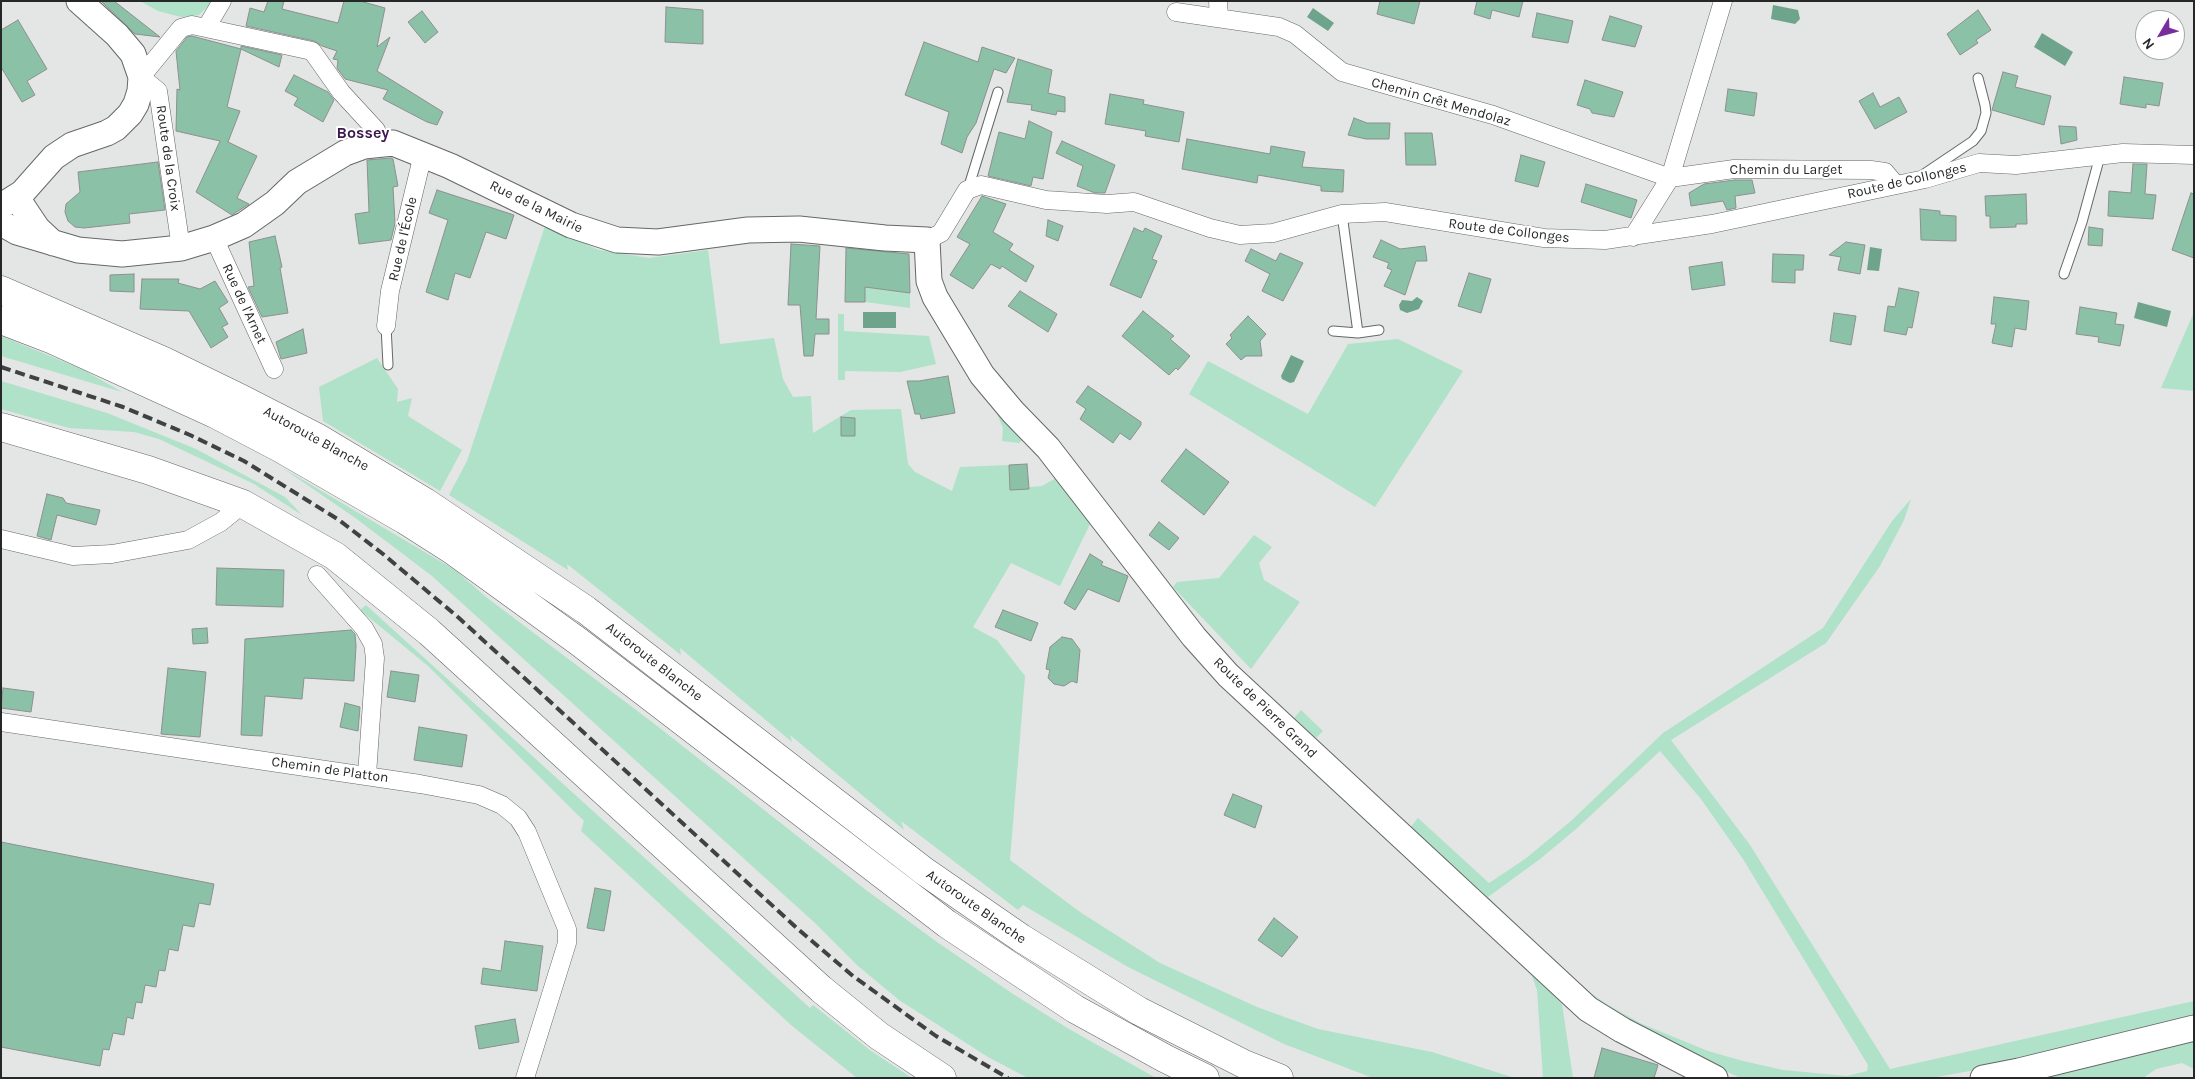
<!DOCTYPE html>
<html>
<head>
<meta charset="utf-8">
<style>
  body { margin:0 }
  #map { position:relative; width:2195px; height:1079px; overflow:hidden; background:#e3e6e4; font-family:Karla,sans-serif }
  canvas { display:block }
  .frame { position:absolute; inset:0; border:2px solid #262827; pointer-events:none }
  .north { position:absolute; left:2135px; top:10px; width:50px; height:50px; box-sizing:border-box; background:#fff; border:1px solid #a8a9a9; border-radius:50%; rotate:233deg; font-size:14px; font-weight:700; line-height:20px; text-align:center; color:#262827 }
  .north::after { content:''; display:block; margin:auto; width:18px; height:22px; background:#7b2c9c; clip-path:polygon(50% 0,100% 100%,50% 72%,0 100%) }
</style>
</head>
<body>
<div id="map">
<canvas width="2195" height="1079"></canvas>
<div class="frame"></div>
<div class="north">N</div>
</div>
<script>
const ctx = document.querySelector('canvas').getContext('2d');
ctx.lineJoin = 'round';
function paint(path, color) { ctx.fillStyle = color; ctx.fill(path, 'evenodd'); }
const poly = rows => new Path2D(rows.map(r => 'M' + r).join(''));
function strokePath(path, color, width, dash) { ctx.strokeStyle = color; ctx.lineWidth = width; ctx.lineCap = dash ? 'butt' : 'round'; ctx.setLineDash(dash || []); ctx.stroke(path); }
function drawText(font, color, halo, rows, align = 'center') {
  ctx.font = font + ' Karla,sans-serif'; ctx.lineWidth = 4; ctx.setLineDash([]); ctx.textBaseline = 'middle'; ctx.strokeStyle = halo; ctx.fillStyle = color; for (const [text, x, y, turn = 0] of rows) {
    ctx.save(); ctx.translate(x, y); ctx.rotate((+turn || 0) * Math.PI / 180); ctx.textAlign = isNaN(turn) ? turn : align; if (halo) ctx.strokeText(text, 0, 0); ctx.fillText(text, 0, 0); ctx.restore();
  }
}
paint(poly([
  [140,1,213,1,199,15,181,17,158,11],
  [545,226,599,250,649,258,708,250,720,344,774,338,783,379,793,397,811,396,813,433,851,410,901,409,908,464,915,472,952,491,960,467,1009,465,1010,489,1042,486,1056,478,1090,524,1060,586,1011,563,973,627,997,640,1025,676,1010,860,1080,912,1160,963,1257,1007,1318,1029,1432,1052,1515,1078,1373,1078,1284,1044,1128,967,1023,905,1018,910,901,821,904,830,790,735,792,742,680,648,681,655,567,564,568,570,449,495,467,461],
  [865,287,910,293,910,308,865,302],
  [2194,312,2194,391,2161,388],
  [838,314,844,314,844,331,929,336,936,364,900,372,845,371,845,380,838,380],
  [1,336,82,369,122,392,1,356],
  [1398,339,1463,371,1375,507,1189,394,1208,361,1308,414,1348,344],
  [377,358,398,389,397,402,412,398,408,416,462,450,440,491,323,421,319,387],
  [1,381,107,413,196,449,285,497,302,515,254,484,159,439,134,432,69,428,1,409],
  [1000,411,1026,437,1019,443,1002,441,1003,428,997,414],
  [281,467,455,570,486,597,652,722,866,890,937,942,1013,994,1069,1029,1156,1078,1028,1078,988,1057,899,1000,858,966,815,923,432,576,354,517],
  [1911,499,1904,520,1880,566,1826,643,1671,740,1750,845,1890,1069,2194,1001,2194,1020,1981,1069,1931,1078,1741,1078,1695,1058,1595,1001,1484,900,1487,897,1479,889,1410,828,1418,818,1489,883,1525,859,1571,821,1663,733,1823,628,1892,521],
  [1660,751,1701,799,1743,859,1868,1065,1867,1071,1847,1076,1783,1070,1743,1061,1708,1051,1642,1024,1608,1005,1577,984,1488,897,1540,859,1576,829],
  [1254,535,1272,547,1259,563,1264,580,1300,602,1251,669,1173,587,1177,582,1219,578],
  [366,605,810,1008,813,1005,871,1051,912,1078,857,1078,791,1025,581,831,584,821,428,666,360,610],
  [1301,710,1323,731,1316,738,1294,718],
  [1520,959,1562,1004,1573,1078,1543,1078,1537,990,1532,976],
  [2194,1040,2194,1069,2182,1063,2156,1069,2143,1078,2032,1078]
]), '#b0e1c9');
paint(poly([
  [1773,5,1798,10,1800,19,1795,24,1771,19],
  [1313,8,1334,23,1328,31,1307,17],
  [2042,33,2073,52,2065,66,2034,47],
  [1870,247,1882,249,1879,271,1867,270],
  [1417,297,1423,301,1419,309,1407,313,1400,310,1399,305,1402,300,1412,301],
  [2138,302,2171,311,2167,327,2134,318],
  [863,312,896,312,896,328,863,328],
  [1291,355,1304,361,1294,382,1290,383,1282,379,1281,376]
]), '#6fa48c');
const building = poly([
  [101,1,114,1,160,37,135,34,101,1],
  [268,1,284,1,282,9,338,23,344,1,360,1,385,8,377,47,390,37,377,71,443,112,437,125,427,122,383,99,388,90,345,79,337,68,338,60,333,59,337,51,322,46,314,41,246,26,250,8,264,12,268,1],
  [1380,1,1420,1,1414,24,1377,14,1380,1],
  [1477,1,1523,1,1519,17,1492,10,1490,19,1474,14,1477,1],
  [666,7,703,10,703,44,665,42,666,7],
  [1978,10,1991,30,1976,40,1978,43,1960,55,1947,34,1978,10],
  [422,11,438,32,425,43,408,22,422,11],
  [1537,13,1573,21,1568,43,1532,37,1537,13],
  [1610,16,1642,26,1635,47,1602,40,1610,16],
  [18,20,47,69,27,81,35,95,22,102,1,67,1,30,18,20],
  [192,36,241,49,241,46,282,55,279,67,241,49,227,107,240,111,228,142,257,156,237,198,249,204,232,215,196,192,220,141,176,131,177,89,180,90,176,51,187,37,192,36],
  [924,42,978,62,982,47,1015,58,1006,73,994,69,976,123,967,137,962,153,941,144,949,112,905,95,924,42],
  [1018,59,1052,70,1048,93,1065,97,1065,112,1057,111,1056,115,1031,110,1032,105,1007,102,1018,59],
  [2003,72,2018,76,2015,87,2051,96,2044,125,1992,110,2003,72],
  [294,75,328,92,334,100,323,122,294,105,298,98,285,91,294,75],
  [2124,77,2163,83,2159,106,2146,104,2146,108,2120,104,2124,77],
  [1585,80,1623,92,1614,117,1592,113,1590,109,1577,105,1585,80],
  [1728,89,1757,93,1754,116,1725,111,1728,89],
  [1873,93,1880,107,1899,97,1907,112,1875,129,1859,101,1873,93],
  [1110,94,1144,100,1143,104,1184,112,1179,142,1145,136,1146,131,1105,124,1110,94],
  [1354,118,1367,123,1390,123,1389,139,1366,139,1348,135,1354,118],
  [1029,121,1052,132,1043,179,1033,177,1031,186,988,176,999,132,1025,139,1029,121],
  [2059,126,2076,127,2077,140,2061,144,2059,126],
  [1405,133,1432,133,1436,165,1406,165,1405,133],
  [1187,139,1270,154,1271,146,1305,152,1302,167,1344,170,1343,192,1321,191,1321,186,1258,175,1257,183,1182,169,1187,139],
  [1062,141,1115,165,1105,193,1095,193,1077,186,1083,166,1056,153,1062,141],
  [1521,155,1545,162,1538,187,1515,181,1521,155],
  [391,158,393,159,398,186,393,187,395,223,391,240,359,244,355,214,369,212,367,160,391,158],
  [158,162,165,210,129,214,130,223,84,228,75,227,68,221,65,212,66,204,80,192,78,172,158,162],
  [2133,164,2147,164,2145,194,2156,195,2153,219,2108,216,2109,191,2131,193,2133,164],
  [1735,180,1752,180,1755,193,1735,196,1736,208,1727,210,1723,201,1691,206,1689,193,1704,184,1735,180],
  [1586,184,1637,200,1631,218,1581,202,1586,184],
  [437,190,514,215,506,239,486,232,470,278,455,273,448,300,426,292,448,220,429,213,437,190],
  [2191,193,2194,194,2194,258,2172,250,2191,193],
  [2026,194,2027,224,2016,224,2016,227,1990,228,1990,216,1986,216,1985,196,2026,194],
  [982,196,1006,204,993,232,1013,244,1009,250,1034,266,1026,282,1002,266,1000,269,991,264,973,289,950,275,970,244,957,237,982,196],
  [1920,209,1940,211,1940,215,1956,216,1956,241,1921,240,1920,209],
  [1048,220,1063,226,1058,241,1046,236,1048,220],
  [2089,227,2103,229,2102,246,2088,245,2089,227],
  [1134,228,1143,232,1145,228,1162,236,1152,259,1157,261,1141,298,1110,285,1134,228],
  [275,236,282,267,280,268,288,313,262,317,248,287,254,286,249,242,275,236],
  [1381,240,1400,249,1425,246,1427,261,1416,261,1405,295,1384,286,1392,270,1387,268,1389,263,1373,257,1381,240],
  [1846,242,1865,245,1860,274,1838,270,1841,257,1829,255,1846,242],
  [791,244,820,246,816,319,829,319,829,334,815,334,813,356,804,356,800,305,788,305,791,244],
  [846,248,909,254,910,293,865,287,865,302,845,302,846,248],
  [1251,249,1276,261,1280,253,1303,263,1283,301,1262,291,1270,274,1245,261,1251,249],
  [1773,254,1804,255,1803,270,1795,270,1795,283,1772,282,1773,254],
  [1722,262,1725,285,1692,290,1689,267,1722,262],
  [1469,273,1491,279,1481,313,1458,306,1469,273],
  [134,274,134,292,110,291,110,275,134,274],
  [142,279,179,279,178,283,200,289,215,281,228,302,219,308,228,324,222,327,228,337,211,348,189,311,140,309,142,279],
  [1899,288,1919,292,1912,328,1908,327,1906,335,1884,331,1888,306,1895,307,1899,288],
  [1020,291,1057,314,1048,332,1008,306,1020,291],
  [1994,297,2029,301,2026,330,2015,328,2012,347,1992,343,1996,324,1991,324,1994,297],
  [2080,307,2117,313,2115,324,2124,325,2120,346,2098,342,2099,337,2076,334,2080,307],
  [1143,311,1174,336,1170,339,1190,356,1178,370,1176,368,1169,375,1122,336,1143,311],
  [1834,313,1856,316,1851,345,1830,341,1834,313],
  [1248,316,1266,334,1260,341,1262,356,1246,356,1241,360,1226,344,1232,338,1230,335,1248,316],
  [303,329,307,353,281,359,276,342,303,329],
  [948,376,955,413,921,419,920,414,915,414,907,381,919,381,948,376],
  [1088,386,1141,422,1141,425,1130,440,1120,433,1113,443,1080,419,1086,409,1076,402,1088,386],
  [841,417,855,418,855,436,841,436,841,417],
  [1186,449,1229,482,1204,515,1161,481,1186,449],
  [1027,464,1029,489,1010,490,1009,465,1027,464],
  [47,494,63,498,66,503,100,510,96,525,57,515,51,540,37,536,47,494],
  [1159,522,1179,538,1169,550,1149,535,1159,522],
  [1090,554,1103,562,1101,565,1128,576,1119,602,1088,589,1075,610,1064,603,1090,554],
  [217,568,284,570,283,607,216,605,217,568],
  [1003,610,1038,623,1031,641,995,627,1003,610],
  [207,628,208,643,193,644,192,629,207,628],
  [351,630,355,634,356,646,354,681,304,678,302,699,265,696,262,736,241,735,245,639,351,630],
  [1062,637,1072,639,1080,650,1077,683,1072,681,1064,686,1054,684,1048,678,1050,670,1046,669,1050,647,1062,637],
  [168,668,206,672,200,737,161,734,168,668],
  [391,671,419,675,415,702,387,697,391,671],
  [3,688,34,692,31,712,1,708,3,688],
  [345,703,360,707,358,731,340,727,345,703],
  [419,727,467,735,462,767,414,760,419,727],
  [1233,794,1262,806,1255,828,1224,815,1233,794],
  [1,842,214,884,210,905,199,903,194,927,183,925,178,951,169,949,165,971,159,970,156,987,145,985,142,1003,136,1002,133,1019,127,1017,124,1035,113,1033,109,1050,103,1049,100,1066,1,1047,1,842],
  [595,888,611,891,604,931,587,928,595,888],
  [1274,918,1298,937,1282,957,1258,940,1274,918],
  [505,941,543,946,537,991,481,984,483,968,501,971,505,941],
  [515,1019,519,1042,479,1049,475,1026,515,1019],
  [1602,1048,1658,1065,1654,1078,1594,1078,1602,1048]
]);
paint(building, '#8ac1a7');
strokePath(building, '#8d908f', 1);
const lane = poly([
  [1924,174,1973,141,1981,131,1986,113,1985,105,1978,78],
  [968,189,998,92],
  [1342,214,1358,333],
  [2064,274,2082,222,2100,156],
  [386,326,388,365],
  [1333,331,1358,333,1379,330]
]);
const street = poly([
  [1218,1,1219,18],
  [1176,12,1279,27,1295,34,1342,72,1493,115,1670,178,1734,169,1871,170,1885,172,1896,185],
  [206,28,222,1],
  [1633,237,1670,178,1723,1],
  [214,238,274,369],
  [927,240,941,233,967,190,981,185,1046,200,1107,204,1134,202,1210,228,1240,235,1273,233,1342,214,1385,212,1544,238,1605,240,1712,224,1925,179,1979,163,2016,165,2123,153,2194,155],
  [181,248,158,91,141,77,181,28,192,25,312,51,341,92,376,130,381,144],
  [386,326,390,291,423,154],
  [1,539,73,556,112,554,188,540,221,522,243,504],
  [317,575,364,628,373,644,375,658,367,775],
  [1,722,420,784,479,795,502,805,518,818,527,832,567,929,567,943,525,1078]
]);
const secondary = poly([
  [17,198,37,228,53,243],
  [1,206,22,193,54,157,72,145,107,133,116,128,130,114,136,104,140,91,141,77,133,54,117,35,79,1],
  [1,223,17,232,78,250,122,254,181,248,214,238,244,225,275,203,297,182,345,153,364,146,393,143,450,166,571,225,617,240,658,242,748,230,799,229,885,238,927,240,929,281,935,297,982,375,1013,412,1048,448,1194,637,1228,675,1588,1009,1622,1030,1715,1078],
  [1983,1078,2019,1071,2194,1028]
]);
const primary = poly([
  [1,427,148,470,243,504,335,556,429,632,821,989,879,1036,942,1078]
]);
const highway = poly([
  [1,290,164,361,240,398,318,438,425,502,586,610,924,871,1021,938,1139,1011,1244,1064,1279,1078],
  [1,320,53,340,215,414,280,448,405,520,452,550,579,642,947,924,1075,1009,1166,1059,1205,1078]
]);
strokePath(lane, '#646866', 11);
strokePath(street, '#646866', 19);
strokePath(secondary, '#646866', 27);
strokePath(primary, '#646866', 29);
strokePath(highway, '#646866', 29);
strokePath(lane, '#fff', 9);
strokePath(street, '#fff', 18);
strokePath(secondary, '#fff', 25);
strokePath(primary, '#fff', 28);
strokePath(highway, '#fff', 28);
strokePath(poly([
  [1,367,123,407,190,435,244,461,339,520,383,554,459,618,799,930,853,976,936,1036,1008,1078]
]), '#404241', 4, [10, 5]);
drawText('14px', '#262827', '#fff', [
  ["Chemin Crêt Mendolaz",1441,102,16],
  ["Route de la Croix",168,158,82],
  ["Chemin du Larget",1786,170],
  ["Route de Collonges",1907,181,-13],
  ["Rue de la Mairie",536,207,26],
  ["Route de Collonges",1509,231,7],
  ["Rue de l'École",403,239,-77],
  ["Rue de l'Arnet",244,304,65],
  ["Autoroute Blanche",316,439,29],
  ["Autoroute Blanche",654,662,38],
  ["Route de Pierre Grand",1265,708,44],
  ["Chemin de Platton",330,770,8],
  ["Autoroute Blanche",976,907,35]
]);
drawText('bold 16px', '#3d184e', '#fff', [
  ["Bossey",363,133]
]);
</script>
</body>
</html>
